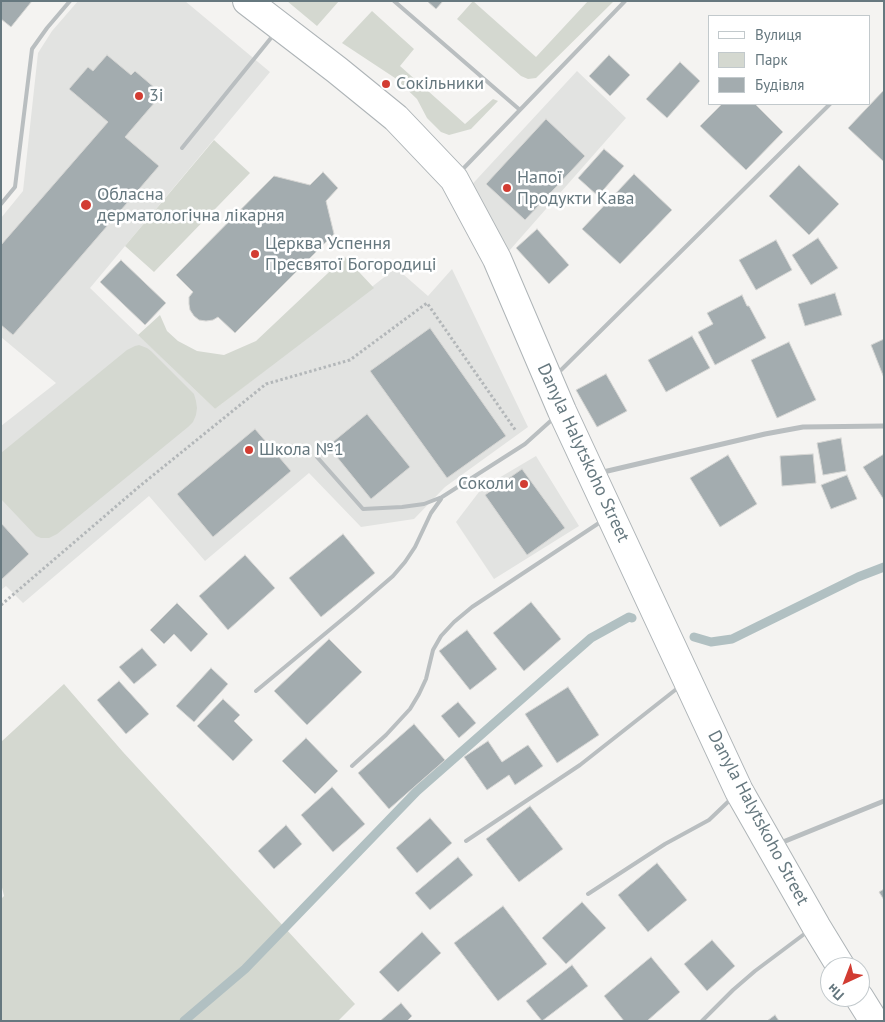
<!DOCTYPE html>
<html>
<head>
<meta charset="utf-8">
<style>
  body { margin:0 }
  #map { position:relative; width:885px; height:1022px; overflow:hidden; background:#f4f3f1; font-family:"PT Sans",sans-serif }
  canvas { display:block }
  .frame { position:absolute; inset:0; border:2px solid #66787f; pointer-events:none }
  .legend { position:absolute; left:708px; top:15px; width:162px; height:90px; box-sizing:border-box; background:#fff; border:1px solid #c2c9cc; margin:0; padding:6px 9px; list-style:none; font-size:15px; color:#66787f }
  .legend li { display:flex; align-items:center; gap:10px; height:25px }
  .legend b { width:25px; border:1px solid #c2c9cc }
  .north { position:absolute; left:820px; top:957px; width:50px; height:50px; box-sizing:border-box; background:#fff; border:1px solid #c2c9cc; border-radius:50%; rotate:223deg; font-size:14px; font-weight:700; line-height:20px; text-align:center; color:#66787f }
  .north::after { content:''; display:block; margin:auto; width:18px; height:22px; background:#d23c32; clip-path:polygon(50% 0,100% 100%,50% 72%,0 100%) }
</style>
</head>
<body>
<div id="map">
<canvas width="885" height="1022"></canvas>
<div class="frame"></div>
<ul class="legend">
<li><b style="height:6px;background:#fff"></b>Вулиця</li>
<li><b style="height:14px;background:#d4d8d0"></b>Парк</li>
<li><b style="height:14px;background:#a3acaf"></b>Будівля</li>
</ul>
<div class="north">Пн</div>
</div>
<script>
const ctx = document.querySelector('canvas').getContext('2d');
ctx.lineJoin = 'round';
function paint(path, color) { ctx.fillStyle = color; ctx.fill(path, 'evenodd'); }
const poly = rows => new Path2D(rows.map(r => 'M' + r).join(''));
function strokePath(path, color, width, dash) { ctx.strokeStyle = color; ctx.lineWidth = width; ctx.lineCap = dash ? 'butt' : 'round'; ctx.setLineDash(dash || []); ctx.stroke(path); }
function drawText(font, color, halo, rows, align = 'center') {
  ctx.font = font + ' "PT Sans",sans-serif'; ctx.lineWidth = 5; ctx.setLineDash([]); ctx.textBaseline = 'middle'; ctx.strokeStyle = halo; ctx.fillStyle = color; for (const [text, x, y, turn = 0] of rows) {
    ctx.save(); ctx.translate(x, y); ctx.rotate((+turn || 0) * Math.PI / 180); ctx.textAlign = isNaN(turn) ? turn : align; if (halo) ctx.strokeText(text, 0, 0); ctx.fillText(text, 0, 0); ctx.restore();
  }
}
paint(poly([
  [78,1,185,1,270,72,90,288,215,409,396,268,428,296,452,269,528,427,445,487,414,519,361,527,309,473,205,561,149,496,23,603,6,586,1,590,1,426,56,383,1,337,1,218,23,191,38,53,52,31],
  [577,71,626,118,502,259,465,192],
  [536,456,579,526,494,579,456,522,482,488]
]), '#e2e3e1');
paint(poly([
  [287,1,339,1,317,26],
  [473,1,536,57,588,1,614,1,536,78,528,79,521,76,457,19],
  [372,11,414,49,400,66,465,124,493,99,498,101,471,129,449,135,441,132,427,118,417,99,395,78,342,43],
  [214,140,250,173,154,272,125,246],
  [345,257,374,288,215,409,138,335,160,315,167,331,178,341,197,351,224,355,256,341],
  [139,345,147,348,151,351,194,394,196,401,197,408,196,415,193,422,188,427,57,534,49,538,41,538,36,536,1,499,1,453,127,350,135,346],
  [64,684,123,752,355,1004,338,1021,1,1021,1,899,4,896,1,883,1,742]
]), '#d4d8d0');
strokePath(poly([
  [694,637,711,642,732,639,858,577,884,567],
  [184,1021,245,969,417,791,591,638,629,617,632,618]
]), '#b1c0c2', 9);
const building = poly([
  [1,1,32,1,11,27,1,19,1,1],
  [427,1,443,1,436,9,427,1],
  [107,55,131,75,135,71,162,94,125,137,159,166,13,335,1,325,1,245,108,122,69,89,88,67,93,71,107,55],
  [609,55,630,75,610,96,589,76,609,55],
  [680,62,700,81,667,118,646,99,680,62],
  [884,90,884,160,883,161,848,128,884,90],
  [722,104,755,104,783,132,746,170,700,126,722,104],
  [546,119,585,156,525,220,486,184,546,119],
  [604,149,624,166,598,196,578,178,604,149],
  [799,165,839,204,809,235,769,196,799,165],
  [323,172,338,188,326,201,334,234,235,333,218,317,213,320,206,321,199,320,194,316,190,310,189,304,189,297,193,292,176,275,274,176,310,185,323,172],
  [634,174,672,210,620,264,582,229,634,174],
  [537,229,569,265,549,284,516,248,537,229],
  [818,238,838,268,811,285,792,255,818,238],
  [776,240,792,270,756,290,739,260,776,240],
  [121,260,166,303,145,325,100,282,121,260],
  [835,293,842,315,805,326,798,304,835,293],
  [742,295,747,306,749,306,766,338,715,365,698,332,713,324,707,313,742,295],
  [430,328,506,436,447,478,370,371,430,328],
  [692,336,710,368,666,392,648,360,692,336],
  [884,339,884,378,871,345,884,339],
  [789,342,816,400,777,418,751,360,789,342],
  [606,374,627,411,597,427,576,390,606,374],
  [367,414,410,467,371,499,328,446,367,414],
  [255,429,291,471,213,537,177,494,255,429],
  [841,438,846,471,823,475,817,443,841,438],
  [813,454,816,483,782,486,780,456,813,454],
  [884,454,884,500,863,467,884,454],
  [728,455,757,504,720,527,690,478,728,455],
  [522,469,565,528,527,555,485,495,522,469],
  [847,475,857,499,831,509,821,485,847,475],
  [1,523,29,554,1,580,1,523],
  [343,534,375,573,321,617,289,578,343,534],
  [245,555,275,588,228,630,199,596,245,555],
  [531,602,561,639,524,671,493,633,531,602],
  [177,603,208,634,191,652,174,634,164,644,150,630,177,603],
  [467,630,497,669,470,690,439,651,467,630],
  [329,639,362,672,307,725,274,691,329,639],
  [142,648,157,665,134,684,119,667,142,648],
  [211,668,228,684,194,722,176,706,211,668],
  [119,681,149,714,126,734,97,700,119,681],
  [568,687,599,735,557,763,525,714,568,687],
  [223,699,240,715,234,721,253,740,233,761,197,726,223,699],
  [458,702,476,723,459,738,441,716,458,702],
  [414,724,445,760,389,809,358,773,414,724],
  [306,738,338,771,315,794,282,761,306,738],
  [488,741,502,762,528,745,543,766,515,785,509,775,487,790,464,757,488,741],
  [332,787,365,824,333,852,301,815,332,787],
  [530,806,563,849,519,882,486,839,530,806],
  [430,818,452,843,417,873,396,848,430,818],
  [286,825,302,844,274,869,258,851,286,825],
  [458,857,473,875,430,910,415,893,458,857],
  [657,863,687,900,648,932,618,895,657,863],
  [884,889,884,900,879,892,884,889],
  [582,902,606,928,566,964,542,938,582,902],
  [503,906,547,964,498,1001,454,943,503,906],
  [422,932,441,953,398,992,379,972,422,932],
  [712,940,735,966,707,991,684,964,712,940],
  [651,957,680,992,647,1021,624,1021,604,996,651,957],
  [572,965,588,986,542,1021,526,1001,572,965],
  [401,1003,412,1016,407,1021,380,1021,401,1003],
  [775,1015,779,1021,767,1021,775,1015]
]);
paint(building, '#a3acaf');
strokePath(building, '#d5d5d3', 1);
const secondary = poly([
  [247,1,337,70,396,118,454,179,497,259,562,411,739,791,816,926,841,967],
  [859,997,874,1021]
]);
strokePath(secondary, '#aeb4b7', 30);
strokePath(poly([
  [1,605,141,485,266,384,350,360,427,303,516,431]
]), '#b3b7b9', 3, [2.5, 2.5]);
strokePath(poly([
  [394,1,520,110],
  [182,148,275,33],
  [460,172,625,1],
  [1,204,15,187,32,49,47,28,70,1],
  [556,375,830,104],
  [317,457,363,509,402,507,424,504,442,497,525,444,555,417],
  [256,691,356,608,393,576,405,562,415,547,431,513,441,499],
  [352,766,386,735,410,709,419,694,426,679,433,650,441,636,454,622,472,607,602,521],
  [466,841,580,765,679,687],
  [588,894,665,844,709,820,731,799],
  [702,1021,733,990,755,971,807,932]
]), '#b9bec0', 4);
strokePath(poly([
  [599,473,765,434,803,427,884,426],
  [778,844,884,801]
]), '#b9bec0', 5);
strokePath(secondary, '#fff', 28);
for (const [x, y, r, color] of [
  [386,84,5,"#d23c32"],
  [139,96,5,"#d23c32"],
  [507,188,5,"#d23c32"],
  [86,205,6,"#d23c32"],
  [255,254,5,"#d23c32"],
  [249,450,5,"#d23c32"],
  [524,484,5,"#d23c32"]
]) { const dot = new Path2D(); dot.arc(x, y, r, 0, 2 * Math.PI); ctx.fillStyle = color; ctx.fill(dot); strokePath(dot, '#fff', 2); }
drawText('18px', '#66787f', '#fff', [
  ["Сокільники",396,84],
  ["3i",149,96],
  ["Напої",517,178],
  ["Продукти Кава",517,199],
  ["Обласна",97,195],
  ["дерматологічна лікарня",97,216],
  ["Церква Успення",265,244],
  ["Пресвятої Богородиці",265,265],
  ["Школа №1",259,450],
  ["Соколи",514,484,"right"]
], 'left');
drawText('18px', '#66787f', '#fff', [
  ["Danyla Halytskoho Street",583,453,65],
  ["Danyla Halytskoho Street",758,818,62]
]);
</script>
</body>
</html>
